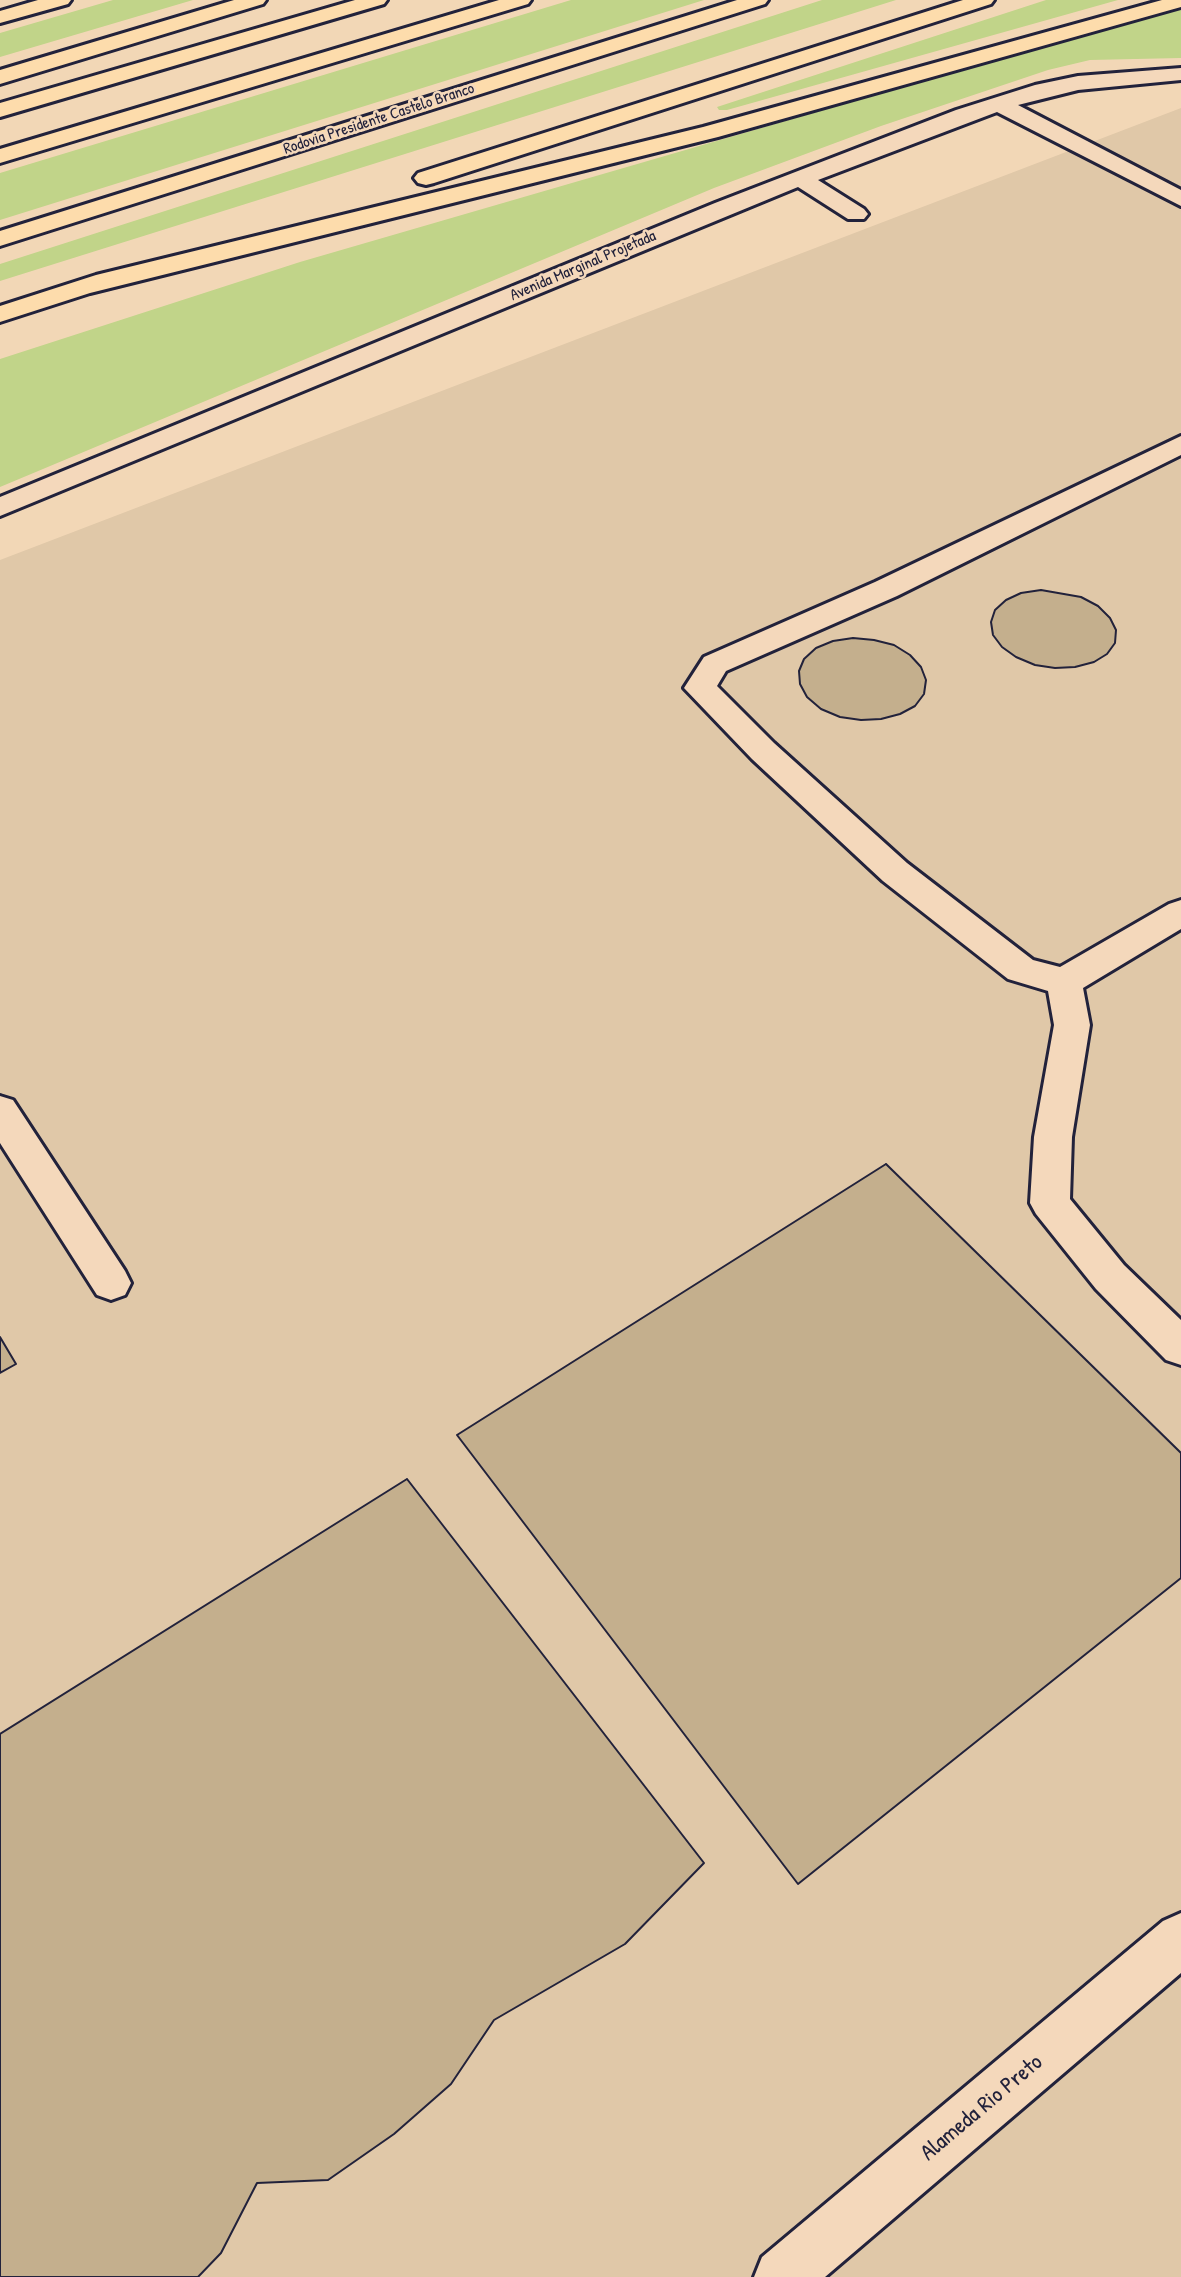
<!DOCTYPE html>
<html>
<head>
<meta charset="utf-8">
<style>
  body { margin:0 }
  canvas { display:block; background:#f2d7b6 }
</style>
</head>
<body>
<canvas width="1181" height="2277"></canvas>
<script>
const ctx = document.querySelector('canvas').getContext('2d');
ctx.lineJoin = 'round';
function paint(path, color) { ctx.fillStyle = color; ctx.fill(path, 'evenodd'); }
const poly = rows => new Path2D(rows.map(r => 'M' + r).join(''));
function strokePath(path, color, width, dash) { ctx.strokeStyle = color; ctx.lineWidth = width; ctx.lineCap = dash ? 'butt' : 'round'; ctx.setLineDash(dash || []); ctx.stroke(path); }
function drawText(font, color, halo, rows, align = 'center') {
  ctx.font = font + ' "Patrick Hand",sans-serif'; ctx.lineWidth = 5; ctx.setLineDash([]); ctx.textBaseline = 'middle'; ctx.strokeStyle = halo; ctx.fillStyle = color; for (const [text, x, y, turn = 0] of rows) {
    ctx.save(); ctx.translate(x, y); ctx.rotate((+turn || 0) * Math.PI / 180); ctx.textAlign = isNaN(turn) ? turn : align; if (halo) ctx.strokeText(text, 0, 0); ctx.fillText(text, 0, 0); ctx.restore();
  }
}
paint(poly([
  [1181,108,1181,2277,0,2277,0,560]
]), '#e0c8a8');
paint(poly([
  [113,0,193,0,0,57,0,33],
  [571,0,704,0,0,220,0,173],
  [822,0,896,0,0,281,0,264],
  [1046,0,1118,0,727,110,719,110,717,107],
  [1181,6,1181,58,1090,60,1048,70,881,126,714,188,0,487,0,359,300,262]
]), '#c1d489');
const building = poly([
  [1041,590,1081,597,1098,606,1110,618,1116,630,1115,643,1107,654,1094,662,1075,667,1055,668,1035,665,1016,657,1002,647,993,635,991,622,995,610,1006,600,1021,593,1041,590],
  [853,638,874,640,894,645,910,655,921,667,926,680,924,694,915,706,900,714,881,719,861,720,840,717,821,709,807,697,800,684,799,671,804,659,816,648,833,641,853,638],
  [886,1164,1181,1453,1181,1578,798,1884,457,1435,886,1164],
  [0,1337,16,1364,0,1373,0,1337],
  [407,1479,704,1863,625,1944,494,2020,451,2084,394,2134,328,2180,257,2183,221,2253,198,2277,0,2277,0,1734,407,1479]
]);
paint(building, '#c4af8d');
strokePath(building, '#22223b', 2);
const minor = poly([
  [1181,68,1181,80,1078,90,1018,105,1181,190,1181,206,997,112,818,180,864,209,868,214,864,219,848,219,798,187,0,516,0,497,715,203,956,110,1035,85,1078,76,1181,68],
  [1181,436,1181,455,897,596,726,671,717,686,774,743,907,863,1033,960,1060,967,1169,904,1181,900,1181,929,1083,988,1090,1025,1072,1137,1070,1199,1124,1265,1181,1320,1181,1365,1166,1360,1096,1289,1036,1214,1030,1203,1034,1137,1054,1025,1048,991,1008,979,883,881,752,759,684,688,704,657,875,582,1181,436],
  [0,1096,13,1100,125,1271,131,1283,125,1295,111,1300,97,1295,0,1143,0,1096],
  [1181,1913,1181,1973,825,2277,754,2277,762,2257,1163,1921,1181,1913]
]);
const major = poly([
  [38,0,71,0,68,4,0,23,0,11,38,0]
]);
const highway = poly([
  [234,0,266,0,263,4,0,84,0,70,234,0],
  [355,0,387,0,384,4,0,117,0,103,355,0],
  [499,0,531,0,528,4,0,163,0,149,499,0],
  [737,0,768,0,765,4,0,246,0,231,737,0],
  [963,0,994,0,991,4,434,183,426,185,418,183,414,178,418,173,963,0],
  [1162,0,1181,0,1181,7,718,137,90,293,0,322,0,306,96,275,703,127,1162,0]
]);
strokePath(minor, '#22223b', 6);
strokePath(major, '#22223b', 6);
strokePath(highway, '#22223b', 6);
paint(minor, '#f4d8bb');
paint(major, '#fddcac');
paint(highway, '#fddcac');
drawText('16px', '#22223b', '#f4d8bb', [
  ["Rodovia Presidente Castelo Branco",379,119,-18],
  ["Avenida Marginal Projetada",583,266,-23]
]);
drawText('23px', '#22223b', '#f4d8bb', [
  ["Alameda Rio Preto",982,2108,-40]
]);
</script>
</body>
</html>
